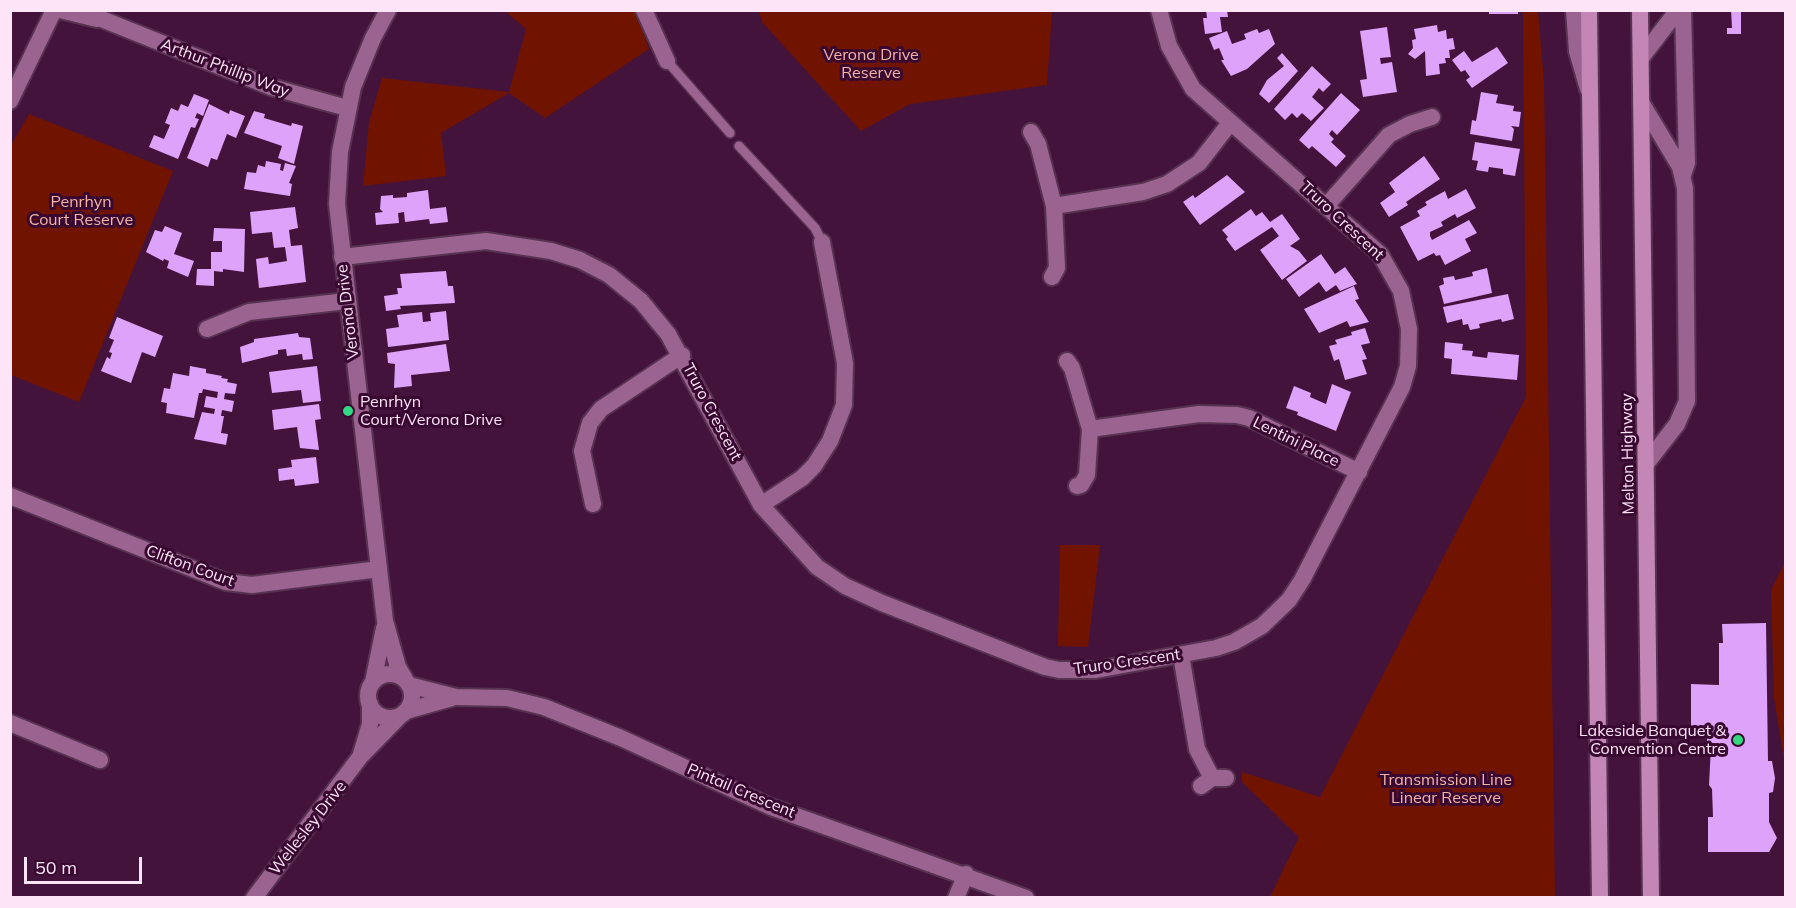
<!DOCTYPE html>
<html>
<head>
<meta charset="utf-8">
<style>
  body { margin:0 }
  #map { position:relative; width:1796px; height:908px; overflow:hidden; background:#43133c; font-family:Mulish,sans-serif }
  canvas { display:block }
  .frame { position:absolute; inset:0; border:12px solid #fde4f7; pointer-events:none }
  .scale { position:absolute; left:24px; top:857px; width:118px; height:27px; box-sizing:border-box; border:3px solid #fde4f7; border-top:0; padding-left:8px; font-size:18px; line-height:21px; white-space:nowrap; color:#fde4f7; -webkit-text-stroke:4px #380831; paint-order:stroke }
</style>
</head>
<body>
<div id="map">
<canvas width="1796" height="908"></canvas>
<div class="frame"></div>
<div class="scale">50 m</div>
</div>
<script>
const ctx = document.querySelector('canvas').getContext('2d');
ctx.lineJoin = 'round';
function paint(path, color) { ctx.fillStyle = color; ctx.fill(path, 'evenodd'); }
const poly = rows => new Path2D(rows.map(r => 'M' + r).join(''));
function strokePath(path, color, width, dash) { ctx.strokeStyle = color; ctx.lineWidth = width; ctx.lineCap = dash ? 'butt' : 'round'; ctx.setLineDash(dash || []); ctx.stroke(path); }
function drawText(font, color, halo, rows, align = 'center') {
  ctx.font = font + ' Mulish,sans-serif'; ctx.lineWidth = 6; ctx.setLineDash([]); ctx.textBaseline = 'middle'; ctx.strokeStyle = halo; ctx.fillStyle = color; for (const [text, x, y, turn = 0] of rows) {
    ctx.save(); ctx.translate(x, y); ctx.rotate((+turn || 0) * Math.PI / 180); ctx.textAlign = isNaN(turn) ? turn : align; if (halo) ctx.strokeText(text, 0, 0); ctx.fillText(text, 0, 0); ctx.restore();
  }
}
paint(poly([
  [505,11,636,11,649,49,545,118,509,93,441,133,446,176,363,186,369,122,382,78,509,92,526,29],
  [759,11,1052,11,1047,85,910,104,861,131,762,22],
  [1523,11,1538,11,1544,81,1555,897,1270,897,1299,837,1242,782,1242,772,1320,797,1526,397],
  [29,114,173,171,79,402,11,375,11,145],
  [1060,545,1100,545,1088,647,1058,646],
  [1785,562,1785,766,1774,698,1771,590]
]), '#701300');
paint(poly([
  [1206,10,1227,10,1228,17,1220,17,1222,32,1205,34,1203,18,1207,18],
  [1489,10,1518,10,1518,14,1489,14],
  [1731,10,1741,10,1741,34,1727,34,1727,28,1732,28],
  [1437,25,1438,32,1446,30,1447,39,1453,38,1455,49,1449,50,1450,58,1445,58,1446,63,1439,64,1440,74,1426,76,1425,51,1415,59,1408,54,1413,48,1412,40,1416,39,1414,29],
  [1387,27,1391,57,1380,58,1381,64,1392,62,1397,92,1363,97,1360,80,1367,79,1360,31],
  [1257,29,1259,33,1269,29,1275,44,1247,69,1231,76,1221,60,1224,60,1219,48,1214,50,1209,38,1227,31,1232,44,1246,39,1244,34],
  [1497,47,1508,63,1472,88,1466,80,1470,77,1465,70,1461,72,1452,60,1464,51,1472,62],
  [1282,53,1298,71,1269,103,1259,94,1267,80,1284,66,1277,58],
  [1312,66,1331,84,1323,92,1319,88,1312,97,1324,108,1311,121,1302,113,1297,118,1292,113,1285,120,1274,109],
  [1481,92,1498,95,1496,103,1514,106,1513,111,1521,112,1519,127,1511,126,1514,129,1512,141,1470,134,1472,120,1476,121],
  [1341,93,1360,110,1337,135,1332,130,1329,134,1334,139,1331,142,1346,156,1336,167,1312,146,1309,149,1299,140],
  [194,94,209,100,203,116,197,113,195,118,199,119,195,128,191,127,178,159,149,147,154,135,164,139,170,125,165,123,171,108,178,111,181,104,188,107],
  [209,104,229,114,230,110,245,116,236,138,227,134,217,160,211,158,208,167,187,158],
  [254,111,265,114,264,118,291,126,292,123,303,126,294,164,278,158,282,146,244,133],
  [1475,142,1520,149,1515,176,1503,174,1503,169,1489,167,1488,172,1476,170,1478,161,1472,160],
  [1424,156,1440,179,1406,202,1408,205,1389,217,1380,203,1395,192,1389,183],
  [266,161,281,164,280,170,283,171,285,163,296,166,289,183,292,184,290,196,244,189,247,172,256,173,258,165,265,167],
  [1227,175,1245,192,1200,225,1183,202,1193,195,1195,198],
  [1466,189,1476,208,1457,218,1455,214,1441,222,1443,226,1430,232,1430,236,1432,240,1469,220,1477,233,1465,239,1471,251,1445,265,1440,255,1436,256,1434,253,1418,261,1400,227,1420,216,1417,211,1427,205,1425,202,1445,191,1448,199],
  [428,190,430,209,446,207,448,222,430,224,429,219,405,222,404,212,398,213,399,223,376,225,375,213,383,212,380,209,381,196,393,195,393,198,407,197,407,193],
  [295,207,298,228,289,230,291,246,302,245,306,282,259,288,256,259,268,257,269,264,287,261,285,247,274,248,272,232,252,234,250,212],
  [1251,209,1256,216,1262,212,1270,222,1282,214,1300,239,1290,246,1299,251,1307,261,1282,280,1260,250,1279,236,1272,227,1235,251,1226,239,1228,237,1222,230],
  [165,226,182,233,174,254,194,261,188,277,167,268,169,261,164,259,163,261,146,252,155,230,162,232],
  [214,228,245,229,244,272,223,269,223,272,214,271,214,286,196,285,197,269,211,269,211,252,222,252,222,241,213,241],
  [1321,254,1335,274,1345,267,1357,284,1340,291,1336,285,1326,292,1319,282,1299,297,1286,279],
  [1487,268,1492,293,1444,304,1439,286,1444,284,1443,278,1454,276,1455,280,1473,276,1472,272],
  [446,271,448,286,453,286,455,303,400,306,401,309,386,311,384,296,398,294,397,288,402,288,400,274],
  [1354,286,1359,299,1355,300,1369,322,1350,327,1347,321,1319,333,1304,309],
  [1508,294,1514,319,1502,322,1501,319,1479,324,1480,328,1470,330,1468,324,1463,325,1462,319,1447,323,1443,307],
  [446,311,449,340,388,347,386,329,399,327,397,315,422,312,423,322,431,321,430,313],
  [117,317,163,336,155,357,142,352,131,383,101,371,107,357,110,359,112,353,109,352,114,340,109,338],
  [1365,328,1370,343,1361,345,1367,359,1362,360,1367,374,1345,380,1339,359,1334,361,1329,346,1337,344,1335,340,1352,335,1351,332],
  [298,333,299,337,310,338,313,359,303,360,302,354,287,356,286,349,278,350,278,354,242,363,240,347,254,342,254,339],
  [1445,342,1463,344,1462,350,1473,351,1472,356,1487,358,1488,352,1519,355,1517,380,1451,374,1452,359,1444,358],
  [446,344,450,371,411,375,412,386,394,388,395,364,388,363,387,353],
  [190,366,206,369,206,373,222,376,221,378,228,379,227,382,237,384,235,394,225,393,224,399,234,401,232,412,222,410,221,416,224,416,221,433,228,434,226,445,194,439,202,412,214,414,215,409,204,407,206,396,217,398,218,392,203,389,202,393,199,393,194,418,166,413,167,403,161,402,164,388,170,389,173,373,189,376],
  [317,366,321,401,303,403,301,390,272,393,269,372],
  [1332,384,1351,392,1336,431,1297,415,1298,412,1286,408,1294,386,1311,393,1310,397,1326,404],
  [319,404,321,419,315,420,319,450,300,448,297,427,274,430,272,410],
  [316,457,319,483,295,486,294,479,279,481,278,469,292,467,291,460],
  [1766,623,1768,761,1772,761,1775,778,1773,792,1769,793,1769,822,1777,838,1769,852,1708,852,1708,817,1713,817,1712,789,1709,785,1711,746,1707,746,1707,735,1691,734,1691,684,1719,685,1719,643,1723,643,1722,624]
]), '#dda2f9');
const service = poly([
  [667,61,730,133],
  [739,146,815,228,822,242]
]);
const minor = poly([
  [60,10,97,19],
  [88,10,104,20,271,87,347,108],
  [644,10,667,61],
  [1683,10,1687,163,1683,175],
  [1641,58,1678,10],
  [10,101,54,10],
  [1641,102,1680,167,1685,188,1687,401,1677,424,1646,464],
  [1031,132,1038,144,1054,206,1057,268,1052,277],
  [1327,205,1389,135,1410,124,1432,117],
  [1054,206,1143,192,1167,184,1199,163,1230,123],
  [342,257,486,241,551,251,580,260,609,275,641,301,668,334,761,505,817,567,845,586,882,603,1045,667,1059,670,1096,670,1216,648,1234,642,1262,626,1289,600,1302,580,1402,387,1408,366,1409,329,1401,291,1380,254,1193,89,1169,46,1159,10],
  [207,329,249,312,347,301],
  [1067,361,1072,368,1090,429,1087,475,1081,485,1077,486],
  [1090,429,1199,414,1237,415,1249,418,1359,472],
  [10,496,226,582,252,585,379,569],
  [593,504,582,451,590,423,601,409,682,355],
  [761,505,802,478,814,466,830,441,844,405,845,363,822,242],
  [1181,655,1197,749,1212,778],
  [409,685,456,697,507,698,544,707,621,738,771,807,1026,898],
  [406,711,452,698],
  [10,723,100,760],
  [1201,786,1212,778,1226,778],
  [956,898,966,874]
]);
const tertiary = poly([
  [388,10,373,38,353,87,340,152,337,204,385,621,398,667,405,679],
  [1574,10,1577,51,1588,89],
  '368 696a22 22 0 1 1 44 0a22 22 0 1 1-44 0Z',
  [373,682,384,628],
  [361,754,370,724,370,704],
  [254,898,360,757,401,715]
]);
const trunk = poly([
  [1589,10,1600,898],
  [1640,10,1651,898]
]);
strokePath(service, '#573251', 12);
strokePath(minor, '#573251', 20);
strokePath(tertiary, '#573251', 20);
strokePath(trunk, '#573251', 20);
strokePath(service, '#9b6490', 9);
strokePath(minor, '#9b6490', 16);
strokePath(tertiary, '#9b6490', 16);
strokePath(trunk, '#c386b6', 16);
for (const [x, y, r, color] of [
  [348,411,6,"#33d882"],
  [1738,740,6,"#33d882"]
]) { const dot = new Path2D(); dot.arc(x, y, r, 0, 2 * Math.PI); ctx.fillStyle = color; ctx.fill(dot); strokePath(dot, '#380831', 2); }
drawText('16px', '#f5b4a4', '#380831', [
  ["Verona Drive",871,55],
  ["Reserve",871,73],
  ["Penrhyn",81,202],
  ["Court Reserve",81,220],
  ["Transmission Line",1446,780],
  ["Linear Reserve",1446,798]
]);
drawText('16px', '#fde4f7', '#380831', [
  ["Arthur Phillip Way",225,68,21],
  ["Truro Crescent",1342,221,43],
  ["Verona Drive",348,312,-97],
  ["Truro Crescent",712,412,62],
  ["Lentini Place",1296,442,26],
  ["Melton Highway",1628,454,-91],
  ["Clifton Court",190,566,20],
  ["Truro Crescent",1127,662,-8],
  ["Pintail Crescent",741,791,23],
  ["Wellesley Drive",308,828,-52]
]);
drawText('16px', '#fde4f7', '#380831', [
  ["Penrhyn",360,402],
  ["Court/Verona Drive",360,420],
  ["Lakeside Banquet &",1726,731,"right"],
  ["Convention Centre",1726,749,"right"]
], 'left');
</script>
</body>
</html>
